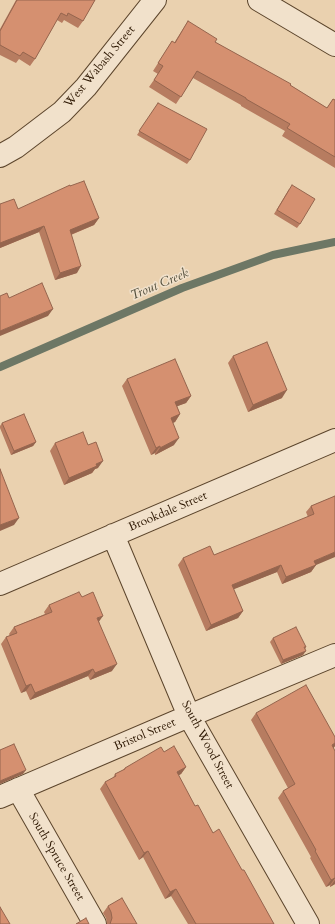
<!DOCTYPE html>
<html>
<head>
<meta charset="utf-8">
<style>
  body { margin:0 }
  canvas { display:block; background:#ead1af }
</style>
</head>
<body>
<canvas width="335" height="924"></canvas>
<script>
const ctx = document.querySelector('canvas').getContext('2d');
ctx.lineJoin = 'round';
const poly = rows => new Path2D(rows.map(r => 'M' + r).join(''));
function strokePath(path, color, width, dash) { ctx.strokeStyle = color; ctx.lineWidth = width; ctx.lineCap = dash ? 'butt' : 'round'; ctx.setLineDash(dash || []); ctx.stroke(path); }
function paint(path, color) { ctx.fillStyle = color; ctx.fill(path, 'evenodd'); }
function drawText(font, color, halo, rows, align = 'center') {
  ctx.font = font + ' Cardo,serif'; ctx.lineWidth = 3; ctx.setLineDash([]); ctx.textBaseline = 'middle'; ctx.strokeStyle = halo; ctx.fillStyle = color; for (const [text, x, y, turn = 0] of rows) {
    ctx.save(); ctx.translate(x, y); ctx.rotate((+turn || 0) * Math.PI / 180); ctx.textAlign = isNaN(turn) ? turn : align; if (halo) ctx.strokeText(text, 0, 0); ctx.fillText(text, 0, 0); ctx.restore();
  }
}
strokePath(poly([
  [0,367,182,288,273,255,335,242]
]), '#6d7765', 8);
const minor = poly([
  [259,0,335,45],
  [0,156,16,147,62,112,86,87,155,0],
  [113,535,189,716,308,924],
  [0,584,335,440],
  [18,789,95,924],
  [0,797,189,716,335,655]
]);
strokePath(minor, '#5c452c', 24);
strokePath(minor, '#f1e1cb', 22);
paint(poly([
  [16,0,95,0,83,21,78,28,64,20,62,23,57,20,35,59,30,66,19,59,16,63,0,55,0,29],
  [188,21,215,42,290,85,327,108,333,99,335,100,335,168,282,136,285,131,241,106,241,105,193,78,176,104,149,87,158,74,153,71,172,41,174,43],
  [158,103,190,160,187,164,137,135],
  [289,189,300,224,297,228,274,214],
  [0,204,18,209,99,218,94,225,71,235,77,273,55,280,39,232,0,248],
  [233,356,282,398,248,412,228,363],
  [127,379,191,396,186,403,177,406,180,414,175,422,173,423,174,445,155,455,155,453,151,455,122,386],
  [2,423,36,442,33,446,11,455,0,428,0,426],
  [55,443,88,445,98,468,95,469,92,473,64,485,50,451],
  [335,496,316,565,311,572,282,584,277,572,233,589,243,611,238,618,206,631,178,565,183,558,214,555,308,517,306,512,311,506],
  [82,597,99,621,112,671,90,680,88,676,30,700,26,691,21,693,1,644,6,637,10,636,9,634,14,627,45,614,44,612,49,605],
  [273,638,306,647,303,655,281,664,270,642],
  [256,713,335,737,335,746,333,748,335,751,335,884,330,887,330,885,326,887,310,858,311,857,278,798,283,791,288,788,251,720],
  [164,752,186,767,181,774,178,775,195,806,213,833,242,870,274,924,188,924,171,896,165,899,143,857,139,860,100,789,105,782,113,778,115,774,123,770,125,768],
  [108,906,137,924,107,924,106,918,103,913]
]), '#b77c60');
paint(poly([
  [99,218,94,225,65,237,70,230],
  [44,226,39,232,0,248,0,243],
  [81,266,77,273,55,280,60,273],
  [53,309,48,316,0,336,0,331],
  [287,390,282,398,248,412,253,405],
  [191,396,186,403,170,409,175,402],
  [180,414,175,422,166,425,171,418],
  [179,438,174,445,155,455,160,448],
  [36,442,33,446,11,455,14,451],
  [160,446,155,453,151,455,156,448],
  [103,461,98,468,95,469,92,473,64,485,69,478,96,464],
  [19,518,14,525,0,531,0,525],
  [335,552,335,557,309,568,314,561],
  [281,565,277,572,227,592,232,585],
  [316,565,311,572,282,584,286,577],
  [243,611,238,618,206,631,211,625],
  [103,616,98,623,97,618],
  [306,651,303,655,281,664,283,660],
  [117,664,112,671,90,680,95,673],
  [93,669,88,676,30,700,35,693],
  [31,684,26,691,21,693,26,686],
  [335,743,335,746,333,749,332,745],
  [186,767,181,774,172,779,177,772],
  [26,770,23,774,0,784,0,781],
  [148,851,143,857,139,860,144,853],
  [335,878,330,885,326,887,331,880],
  [335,880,335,884,330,887],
  [176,889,171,896,165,899,170,892]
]), '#95654e');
const building = poly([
  [17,0,95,0,83,21,68,13,67,16,61,13,35,59,23,52,20,56,0,45,0,31,17,0],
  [188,21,217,39,215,42,291,84,290,85,327,108,333,99,335,100,335,157,287,128,290,124,246,99,246,98,197,71,181,97,154,80,163,66,158,63,172,41,175,43,188,21],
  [158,103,207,129,190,160,139,131,158,103],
  [84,181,99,218,70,230,81,266,60,273,44,226,0,243,0,204,14,199,18,209,70,185,70,186,84,181],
  [292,185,315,199,300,224,277,210,292,185],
  [42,283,53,309,0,331,0,296,7,293,9,298,42,283],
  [267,342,287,390,253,405,233,356,267,342],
  [175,359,191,396,175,402,180,414,171,418,179,438,160,448,160,446,156,448,127,379,175,359],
  [24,414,36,442,14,451,2,423,24,414],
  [83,432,88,445,96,442,103,461,96,464,97,466,69,478,55,443,83,432],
  [0,469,19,518,0,525,0,469],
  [335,496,335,552,314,561,316,565,286,577,281,565,232,585,243,611,211,625,183,558,210,546,214,555,314,514,311,506,335,496],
  [79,592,82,597,93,592,103,616,97,618,117,664,95,673,93,669,35,693,31,684,26,686,6,637,17,633,14,627,52,612,49,605,79,592],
  [296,627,306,647,304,647,306,651,283,660,273,638,296,627],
  [306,685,335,737,335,743,332,745,335,751,335,879,335,878,331,880,315,851,316,850,283,791,295,784,256,713,306,685],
  [14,744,26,770,0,781,0,750,14,744],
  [174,746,186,767,177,772,195,806,198,805,213,833,219,829,242,870,244,870,274,924,196,924,176,889,170,892,148,851,144,853,105,782,116,776,115,774,125,769,125,768,161,747,164,752,174,746],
  [122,898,137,924,110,924,112,918,111,912,108,906,122,898],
  [0,907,10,924,0,924,0,907],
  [86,918,89,924,76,924,86,918]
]);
paint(building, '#d59070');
strokePath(building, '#95654e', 1);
drawText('12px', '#2c1600', '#f1e1cb', [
  ["West Wabash Street",100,67,-50],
  ["Brookdale Street",168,512,-23],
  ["Bristol Street",145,735,-23],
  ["South Wood Street",207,745,62],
  ["South Spruce Street",56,857,60]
]);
drawText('italic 13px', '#524e3b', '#f1e1cb', [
  ["Trout Creek",160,285,-23]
]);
</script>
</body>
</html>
